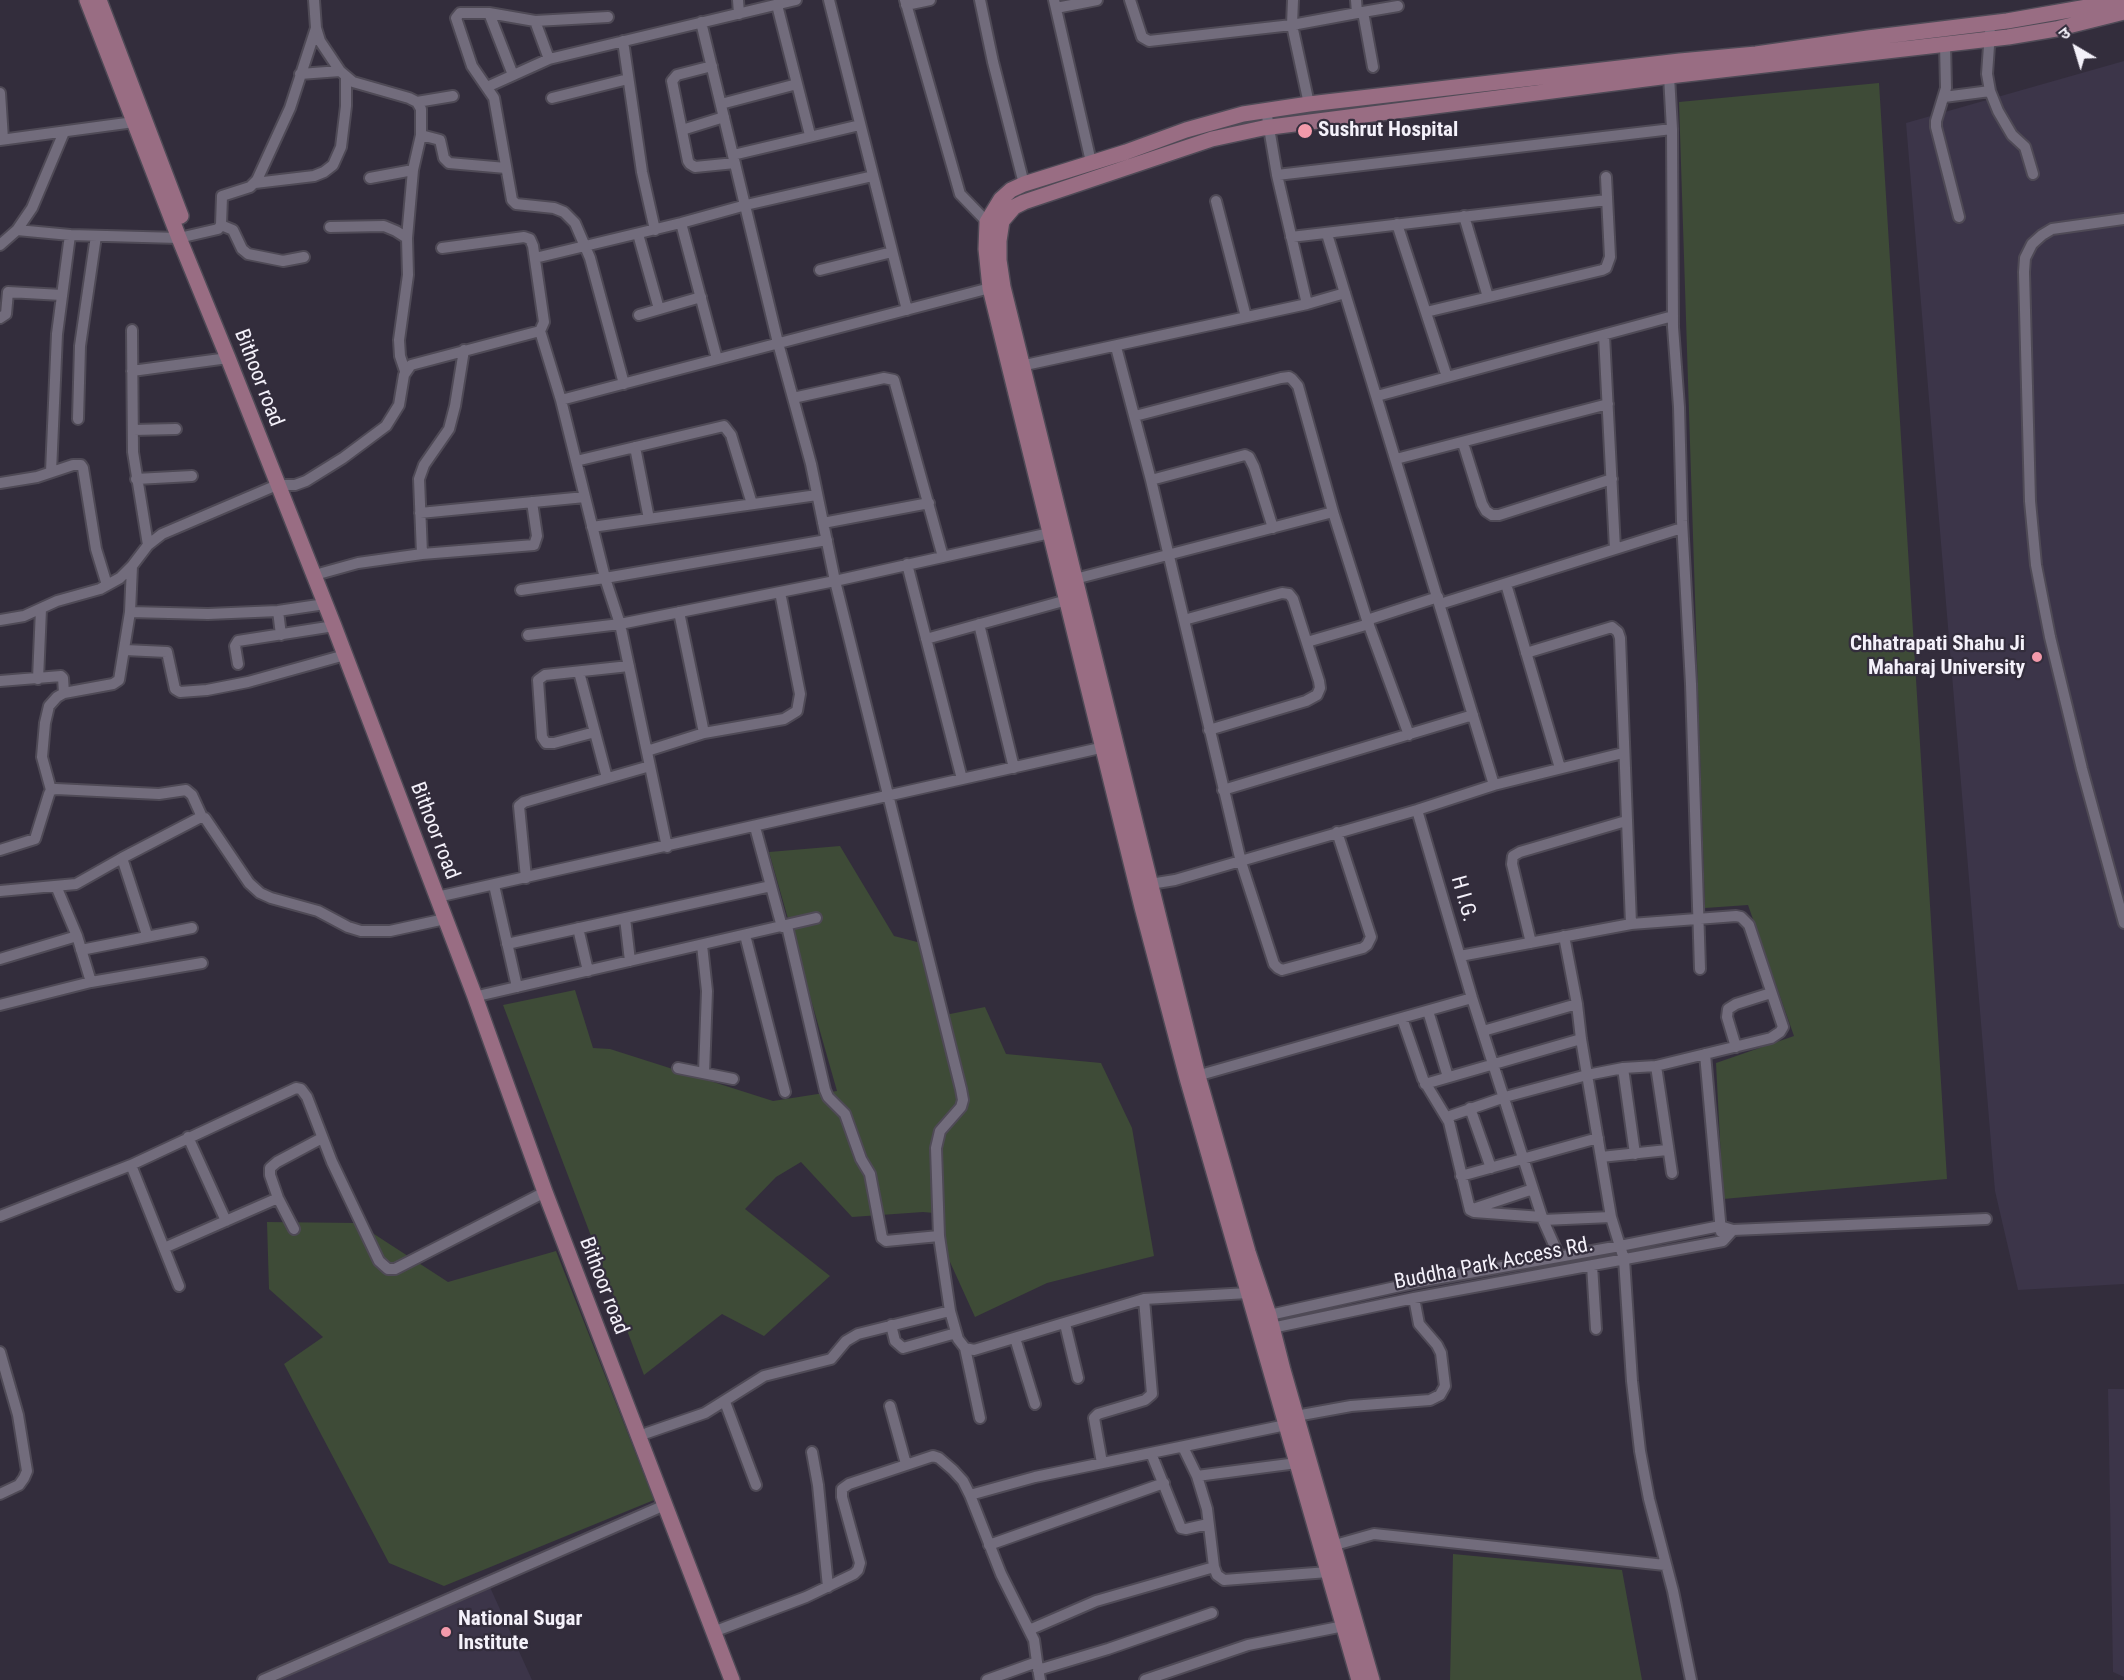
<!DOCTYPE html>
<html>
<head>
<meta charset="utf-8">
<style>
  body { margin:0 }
  #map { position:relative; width:2124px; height:1680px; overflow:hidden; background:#332d3c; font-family:"Roboto Condensed","Noto Sans Devanagari",sans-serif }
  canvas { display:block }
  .north { position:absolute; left:2046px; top:18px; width:60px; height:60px; -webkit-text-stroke:4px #332d3c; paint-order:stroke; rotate:322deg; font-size:16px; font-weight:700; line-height:24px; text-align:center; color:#f4f1fa }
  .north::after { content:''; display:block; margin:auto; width:21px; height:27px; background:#f4f1fa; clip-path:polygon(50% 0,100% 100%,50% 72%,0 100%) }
</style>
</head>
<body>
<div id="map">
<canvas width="2124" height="1680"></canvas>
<div class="north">उ</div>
</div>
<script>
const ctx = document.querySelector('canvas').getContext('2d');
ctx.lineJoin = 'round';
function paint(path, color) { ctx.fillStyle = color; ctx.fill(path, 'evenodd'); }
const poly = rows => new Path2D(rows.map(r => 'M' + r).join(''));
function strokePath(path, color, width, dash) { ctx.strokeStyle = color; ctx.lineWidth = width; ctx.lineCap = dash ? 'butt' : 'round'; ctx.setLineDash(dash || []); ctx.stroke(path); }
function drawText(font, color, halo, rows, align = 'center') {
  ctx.font = font + ' "Roboto Condensed",sans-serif'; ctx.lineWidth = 4.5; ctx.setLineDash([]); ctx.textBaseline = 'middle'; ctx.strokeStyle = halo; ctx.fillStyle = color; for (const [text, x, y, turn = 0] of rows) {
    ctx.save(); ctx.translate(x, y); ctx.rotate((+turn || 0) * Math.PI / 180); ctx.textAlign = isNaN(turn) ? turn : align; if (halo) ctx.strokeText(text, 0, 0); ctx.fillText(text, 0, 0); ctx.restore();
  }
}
paint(poly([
  [2124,61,2124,1284,2018,1290,1995,1191,1906,123],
  [2108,1389,2124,1389,2124,1677,2113,1672],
  [489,1585,532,1680,275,1680]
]), '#3c3549');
paint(poly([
  [1879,83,1947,1179,1723,1199,1716,1063,1794,1036,1748,905,1705,908,1679,102],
  [840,846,894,936,925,944,945,1015,985,1007,1006,1054,1101,1063,1132,1128,1154,1256,1047,1283,975,1317,940,1240,934,1213,923,1212,852,1217,801,1162,776,1177,745,1209,830,1276,764,1336,722,1314,644,1375,503,1005,575,990,593,1048,610,1049,773,1101,837,1091,769,852],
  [267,1222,357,1223,448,1282,556,1251,654,1500,444,1586,389,1563,284,1364,323,1337,269,1289],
  [1453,1554,1622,1570,1642,1680,1450,1680]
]), '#3e4b37');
const street = poly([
  [314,0,316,28,320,41,340,71,353,82,409,98,417,102,421,109,421,135,413,170,407,238,408,275,399,340,400,356,405,371],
  [738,0,739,14],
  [829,0,907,310],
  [905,0,960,194,990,225],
  [980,0,993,62,1024,184],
  [1054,0,1091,162],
  [1130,0,1142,37,1149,41,1292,25,1357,13,1356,0],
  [1293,0,1292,25,1309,104],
  [777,5,810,135],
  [906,5,930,0],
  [1056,8,1097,0],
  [1363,12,1373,67],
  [489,13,513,75],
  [1357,13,1398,6],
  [608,17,535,21,489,13,460,13,456,18,472,66,494,98,512,200,516,204,554,208,564,212,575,223,590,258,624,384],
  [535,21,549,59],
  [701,22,778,343,811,464,835,581,961,1089,963,1100,961,1107,940,1131,936,1148,939,1236,950,1311,958,1339,965,1348,974,1350,1144,1299,1248,1293],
  [1990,32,1987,74,1990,91,1998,111,2012,135,2025,147,2033,174],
  [623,41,642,172,655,230],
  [1945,44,1946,88,1936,121,1936,127,1959,217],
  [712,66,677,75,672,81,688,161,690,164,695,167,735,163],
  [300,74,340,71],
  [1669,76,1672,129],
  [487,87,549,59,796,0],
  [0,93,3,139],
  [1944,97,1990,91],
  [552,98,628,79],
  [417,102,453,96],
  [721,104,797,84],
  [682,130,724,117],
  [421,135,440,140,444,158,449,163,506,168],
  [0,140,134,122],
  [733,155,860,125],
  [1277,175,1672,129,1673,327,1679,407,1682,521,1691,684,1700,969],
  [370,178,413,170],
  [255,183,314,176,324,172,333,165,341,147,346,106,346,78],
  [1216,201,1246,317],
  [1464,216,1488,297],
  [2124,219,2052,229,2042,235,2032,244,2025,258,2024,272,2030,501,2036,565,2050,637,2082,769,2124,923],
  [681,223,717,359],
  [1397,224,1447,377],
  [221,225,233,230,242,249,248,254,283,261,304,257],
  [330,227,384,226,396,231,407,238],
  [17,230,70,235,179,238,218,229,221,225,222,196,250,187,257,180,290,108,316,28],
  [638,234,659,309],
  [1327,234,1494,785],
  [1291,237,1607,200],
  [0,245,17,230,32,208,64,132],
  [442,248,524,237,530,239,533,246,544,322,540,331],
  [535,258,681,223,746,205,873,176],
  [820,270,892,252],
  [1307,304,1345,293],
  [1426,312,1602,270,1606,268,1610,257,1606,177],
  [639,315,701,297],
  [0,318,6,314,8,292,62,295],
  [132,330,133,452,148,545],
  [1604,335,1615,549],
  [1116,347,1151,480,1241,862,1274,964,1278,968,1282,970,1363,948,1367,945,1371,937,1337,832],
  [1016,367,1307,304,1277,175,1266,110],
  [132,371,228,358],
  [1377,396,1673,316],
  [793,398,884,378,894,380,943,557],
  [561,400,990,288],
  [1135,416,1281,378,1289,377,1292,379,1298,386,1333,512,1367,620,1409,735],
  [78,419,80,346,96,236],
  [133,430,176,429],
  [1463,443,1482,504,1486,511,1492,515,1499,515,1612,479],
  [635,447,649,519],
  [1396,459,1608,404],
  [576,461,724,426,731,435,752,504],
  [51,472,57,334,70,235],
  [136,479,192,476],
  [1151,480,1245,455,1249,457,1254,467,1273,528],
  [0,483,37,477,73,465,81,465,83,468,96,549,107,585],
  [420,513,585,497],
  [823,523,929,503],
  [592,527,817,495],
  [422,554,419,479,424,465,449,429,455,406,464,350],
  [907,564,962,779],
  [322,573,358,563,422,554,534,545,537,536,532,502],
  [1075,579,1333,512],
  [1506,584,1560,768],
  [521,590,605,578,827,540],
  [1440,604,1682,528],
  [278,611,281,635],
  [130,612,208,614,278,611,325,604],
  [679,612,704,733],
  [0,620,24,616,57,601,100,589,120,578,132,566,148,545,162,534,277,485,295,485,306,481,343,458,386,426,399,405,404,375,411,365,540,331,561,400,605,578,620,624,667,847],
  [1184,620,1282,593,1289,594,1293,599,1319,681,1320,688,1317,695,1306,701,1209,730],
  [1367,620,1438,597],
  [979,624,1014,768],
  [528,635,620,624,835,581,1050,533],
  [926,639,1067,600],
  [1307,642,1369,624],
  [125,650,167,652,175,689,180,692,207,690,248,682,345,655],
  [1526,653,1612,627,1618,632,1620,638,1631,924],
  [238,664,235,646,238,641,334,626],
  [579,672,607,778],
  [38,679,41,609],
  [0,681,61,676,63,678,64,693],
  [595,732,554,743,546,743,542,737,538,680,545,675,629,666],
  [647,751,704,733,784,719,797,711,800,694,780,592],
  [51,790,42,757,45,723,49,706,57,697,64,693,113,684,119,680,130,612,132,566],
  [1223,790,1473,715],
  [1417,810,1472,998,1523,1158,1543,1220,1559,1256],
  [755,827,782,927],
  [0,850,35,839,49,794,51,790,56,789,159,794,186,790,192,795,202,817],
  [122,858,147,935],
  [526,878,519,806,524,802,650,766],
  [494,885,517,987],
  [1144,885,1175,880,1417,810,1494,785,1623,753],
  [56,886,77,936,91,982],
  [0,891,76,884,122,858,199,818,205,818,249,883,260,893,271,898,318,911,348,927,361,931,390,931,445,919],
  [437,897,1109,746],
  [625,918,630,961],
  [787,926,825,1090,828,1097,845,1114,861,1159,870,1174,882,1238,886,1241,939,1236],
  [578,928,588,971],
  [745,935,785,1092],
  [1564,936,1577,1004,1581,1039,1611,1217,1624,1259,1632,1381,1640,1451,1649,1499,1673,1591,1691,1680],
  [1531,943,1512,864,1513,856,1520,852,1626,821],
  [507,944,771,886],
  [702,945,707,991,704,1073],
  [81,950,192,928],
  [0,959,77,936],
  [482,995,816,918],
  [0,1005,91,982,202,963],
  [1428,1011,1448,1077],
  [1402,1018,1423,1079,1449,1122,1470,1210,1474,1212,1542,1217],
  [1483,1031,1577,1004],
  [1736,1047,1727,1017,1728,1009,1736,1004,1771,993],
  [1705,1054,1721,1232],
  [1656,1066,1672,1173],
  [678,1068,733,1079],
  [1623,1068,1635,1154],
  [1193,1077,1472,998],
  [1425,1084,1581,1039],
  [1470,1108,1491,1168],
  [1447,1117,1505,1097,1587,1075,1623,1068,1656,1066,1771,1038,1780,1032,1783,1027,1749,925,1741,917,1736,916,1631,924,1460,956],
  [188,1137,226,1221],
  [1601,1157,1667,1150],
  [131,1165,179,1286],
  [1461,1176,1598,1138],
  [1470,1210,1533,1189],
  [0,1216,131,1165,296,1088,301,1089,307,1097,332,1162,379,1261,388,1269,395,1269,545,1192],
  [1543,1220,1611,1217],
  [294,1229,278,1198,270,1175,270,1168,277,1162,322,1138],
  [164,1248,278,1198],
  [1592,1265,1596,1329],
  [1265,1316,1418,1282,1620,1246,1720,1226,1733,1230,1986,1219],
  [1065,1324,1078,1378],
  [891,1325,895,1341,903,1348,956,1333],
  [1267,1329,1414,1298,1723,1241,1733,1230],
  [1015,1338,1035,1404],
  [965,1348,980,1418],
  [0,1352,18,1415,27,1471,24,1478,19,1485,0,1494],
  [725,1402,756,1485],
  [890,1406,906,1464],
  [1296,1416,1351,1406,1430,1400,1440,1395,1445,1386,1441,1353,1437,1345,1419,1324,1414,1298],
  [647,1433,705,1413,764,1376,831,1359,846,1341,858,1334,950,1311],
  [812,1452,818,1485,828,1587],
  [1151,1453,1181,1528,1186,1529,1208,1524],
  [1102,1463,1094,1418,1098,1414,1145,1400,1152,1394,1144,1299],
  [1197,1476,1297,1463],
  [970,1495,1035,1477,1286,1425],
  [989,1545,1164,1483],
  [1328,1547,1374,1534,1665,1565],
  [1214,1567,1217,1575,1224,1580,1328,1572],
  [721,1629,806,1597,854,1574,858,1570,860,1563,842,1497,842,1489,849,1484,933,1456,939,1458,953,1470,963,1481,970,1495,1001,1574,1034,1640,1037,1662],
  [1029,1630,1096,1601,1214,1567,1207,1509,1197,1476,1183,1447],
  [1038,1670,1108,1649,1212,1613],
  [263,1680,665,1505],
  [987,1680,1037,1662,1040,1680],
  [1145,1680,1248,1645,1344,1626]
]);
const secondary = poly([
  [87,0,179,238,228,358,334,626,474,994,545,1192,732,1680],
  [99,0,181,216],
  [1359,1680,1187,1078,1142,907,990,288,986,249,987,222,1001,199,1011,190,1024,184,1126,152,1186,130,1243,114,1309,104,1680,61,1756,54,1868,38,2007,21,2098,5,2118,0],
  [1372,1680,1283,1370,1269,1315,1248,1252,1198,1076,1003,287,999,260,999,241,1002,221,1014,207,1024,202,1212,139,1263,128,1669,76,2008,37,2056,29,2124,12]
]);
strokePath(street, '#4f4a56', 14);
strokePath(secondary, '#4f4a56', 18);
strokePath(street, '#726c7c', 10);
strokePath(secondary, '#996d83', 15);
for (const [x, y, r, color] of [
  [1305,131,8,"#f39aab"],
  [2037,657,6,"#f39aab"],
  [446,1632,6,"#f39aab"]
]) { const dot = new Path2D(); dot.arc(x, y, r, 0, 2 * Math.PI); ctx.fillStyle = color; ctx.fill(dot); strokePath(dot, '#332d3c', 2); }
drawText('bold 21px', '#f4f1fa', '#332d3c', [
  ["Sushrut Hospital",1318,131],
  ["Chhatrapati Shahu Ji",2025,645,"right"],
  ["Maharaj University",2025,669,"right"],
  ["National Sugar",458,1620],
  ["Institute",458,1644]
], 'left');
drawText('21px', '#f4f1fa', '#332d3c', [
  ["Bithoor road",258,378,69],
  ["Bithoor road",434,831,69],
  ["H I.G.",1463,899,74],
  ["Buddha Park Access Rd.",1494,1264,-11],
  ["Bithoor road",603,1286,69]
]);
</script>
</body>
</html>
